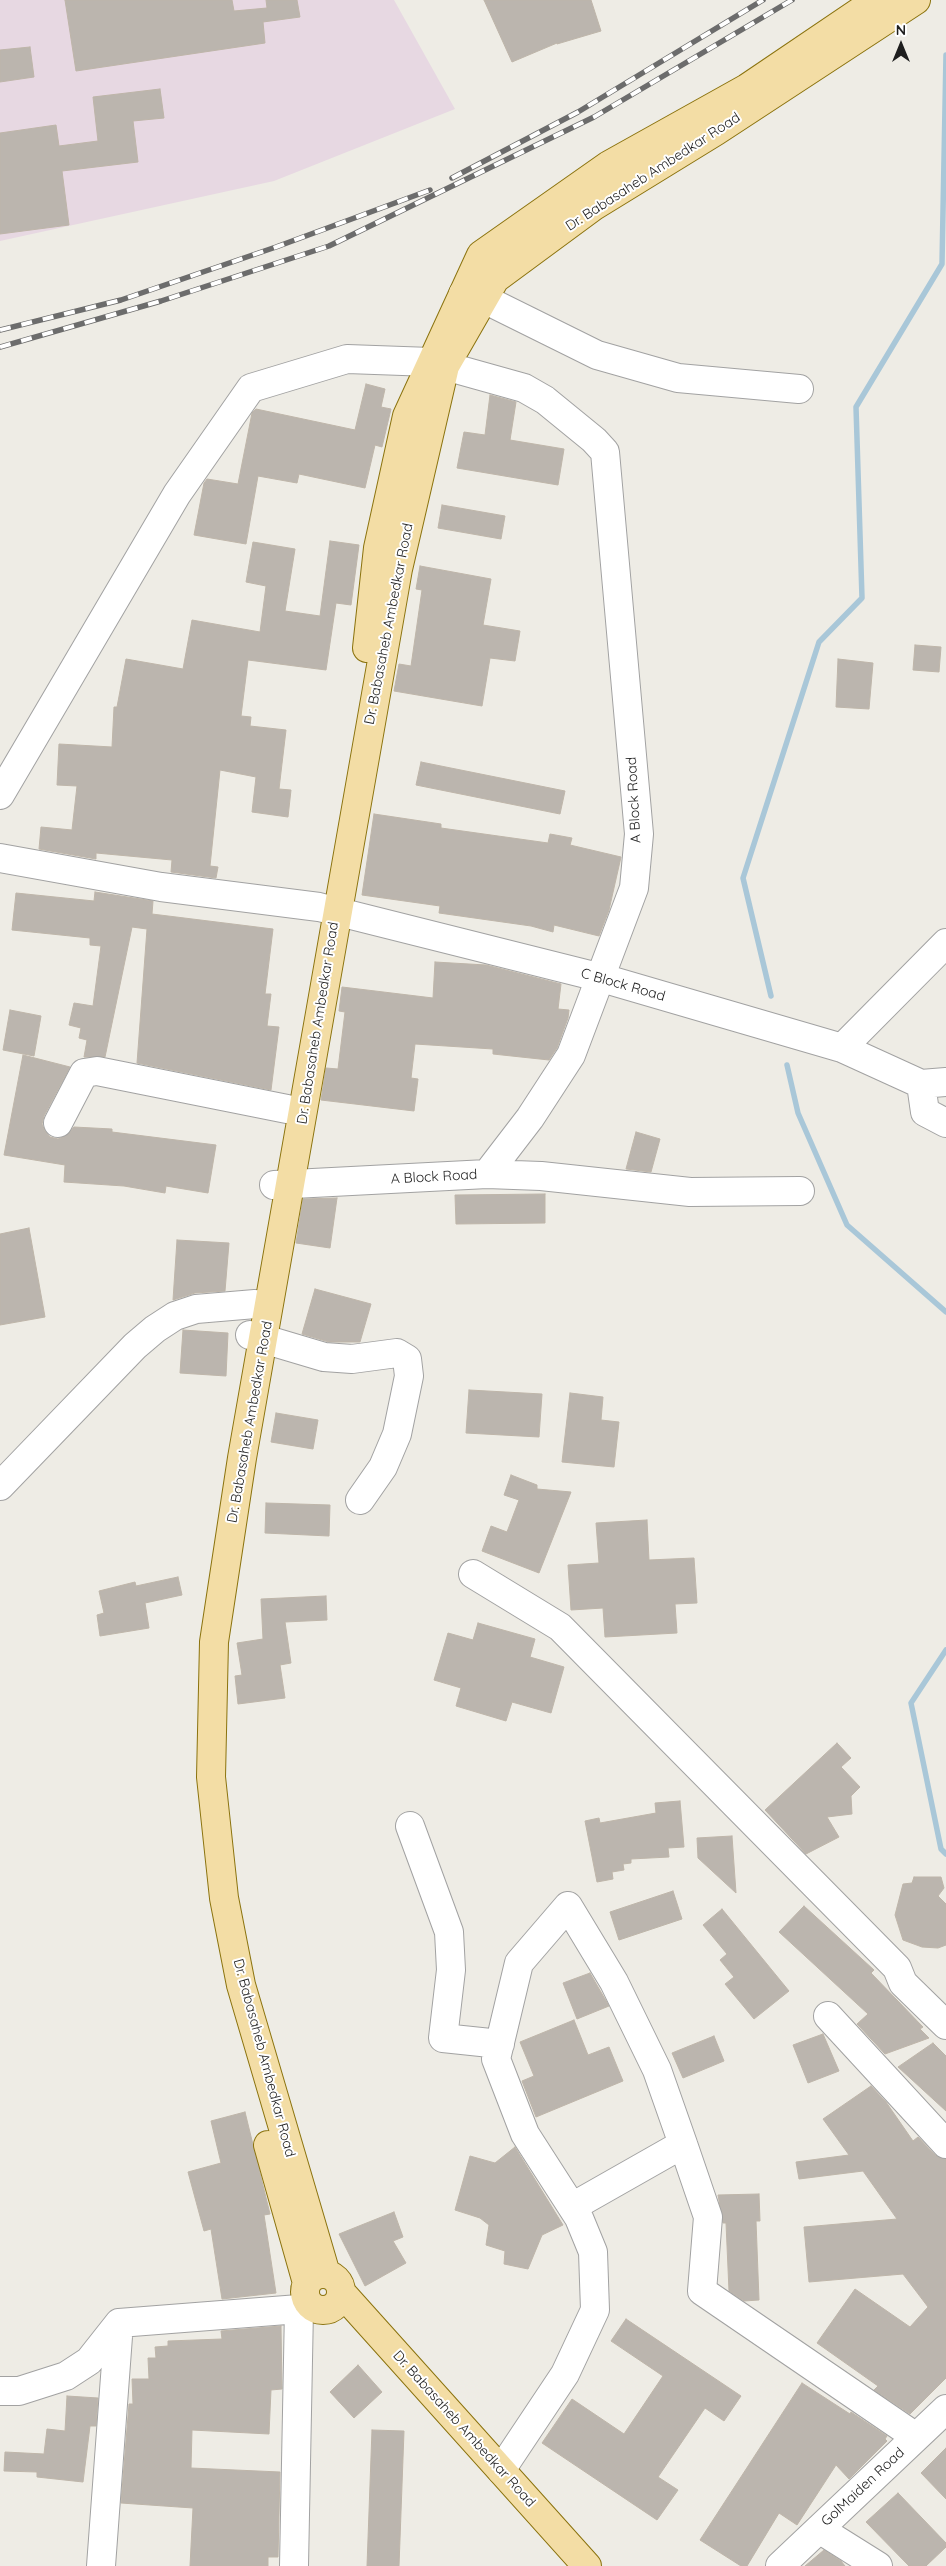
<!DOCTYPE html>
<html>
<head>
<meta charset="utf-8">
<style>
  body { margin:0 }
  #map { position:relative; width:946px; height:2566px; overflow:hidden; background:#eeece5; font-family:Quicksand,sans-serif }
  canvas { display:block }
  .north { position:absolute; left:876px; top:20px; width:50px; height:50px; -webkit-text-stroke:4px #fff; paint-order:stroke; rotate:0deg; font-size:14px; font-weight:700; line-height:20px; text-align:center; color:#1e1e1e }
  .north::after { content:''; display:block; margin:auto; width:18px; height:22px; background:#1e1e1e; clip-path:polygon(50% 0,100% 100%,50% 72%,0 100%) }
</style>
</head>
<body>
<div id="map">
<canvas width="946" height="2566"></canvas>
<div class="north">N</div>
</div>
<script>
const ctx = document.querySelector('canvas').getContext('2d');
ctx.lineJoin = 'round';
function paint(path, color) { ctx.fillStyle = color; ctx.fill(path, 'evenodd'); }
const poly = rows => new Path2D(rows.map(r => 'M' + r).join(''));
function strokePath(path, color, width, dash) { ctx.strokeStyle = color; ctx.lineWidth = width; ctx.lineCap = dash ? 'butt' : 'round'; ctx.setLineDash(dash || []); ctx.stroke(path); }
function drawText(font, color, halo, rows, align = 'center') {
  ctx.font = font + ' Quicksand,sans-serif'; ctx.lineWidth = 4; ctx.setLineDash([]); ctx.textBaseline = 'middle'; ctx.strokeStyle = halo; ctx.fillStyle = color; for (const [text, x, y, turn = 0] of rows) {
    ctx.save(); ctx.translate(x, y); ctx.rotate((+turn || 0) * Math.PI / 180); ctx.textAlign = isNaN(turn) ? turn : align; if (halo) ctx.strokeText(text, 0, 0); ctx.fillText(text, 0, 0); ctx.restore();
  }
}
paint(poly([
  [0,0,394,0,455,109,274,181,0,241]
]), '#e7d8e2');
strokePath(poly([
  [771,996,743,878,819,642,862,598,856,407,942,264,946,55],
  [787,1065,798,1113,847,1225,946,1312],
  [946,1650,911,1703,941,1849,946,1854]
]), '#a9c7d8', 5.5);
const building = poly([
  [65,0,232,0,234,11,267,8,266,0,297,0,300,17,263,22,265,43,76,71,65,0],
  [484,0,591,0,601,31,557,44,557,43,512,62,484,0],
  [30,47,34,77,0,82,0,50,30,47],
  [160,89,164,118,133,121,138,162,62,171,69,225,0,234,0,133,56,125,59,146,98,141,93,97,160,89],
  [366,384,385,389,381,407,391,409,382,447,375,445,365,488,299,474,297,483,258,476,246,544,194,535,204,483,207,479,238,484,252,413,256,409,355,430,366,384],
  [490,395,516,402,510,440,564,449,558,485,457,468,464,432,485,435,490,395],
  [442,505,505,516,501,539,438,528,442,505],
  [330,541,359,545,351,605,336,603,326,670,248,660,241,716,251,717,250,726,286,730,279,789,291,790,288,817,252,812,256,777,220,770,210,866,218,867,216,878,171,872,172,860,96,853,96,859,39,849,41,827,72,830,77,786,57,785,59,744,112,747,114,707,117,707,126,659,183,669,192,620,260,632,266,586,246,582,253,542,295,549,285,611,320,616,330,541],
  [420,566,491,579,483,625,520,631,515,661,490,658,482,706,394,691,399,664,411,666,422,590,416,589,420,566],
  [915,645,941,647,939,672,913,670,915,645],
  [838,659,873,663,869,709,836,707,838,659],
  [421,762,565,791,560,814,416,785,421,762],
  [374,814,441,824,441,828,548,843,550,834,572,838,570,845,621,857,609,910,599,936,554,925,553,932,531,926,439,913,440,906,362,895,374,814],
  [95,892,153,901,152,914,273,929,265,994,271,994,267,1026,279,1027,271,1090,137,1063,147,929,132,927,105,1057,84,1057,87,1040,79,1038,81,1028,69,1025,74,1003,93,1006,101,946,90,945,90,938,12,930,16,893,94,901,95,892],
  [435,962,486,965,561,984,558,1009,569,1010,568,1018,557,1048,549,1060,493,1054,493,1049,415,1044,411,1078,418,1079,414,1111,321,1100,326,1068,338,1069,345,1012,339,1011,342,987,433,998,435,962],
  [10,1010,41,1016,34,1056,3,1050,10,1010],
  [23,1055,70,1067,44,1116,42,1124,45,1131,50,1137,58,1139,66,1136,74,1127,112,1129,112,1132,216,1145,208,1193,166,1186,165,1193,124,1186,64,1182,65,1165,4,1155,23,1055],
  [636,1132,660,1139,651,1172,626,1169,636,1132],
  [545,1194,545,1223,456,1224,455,1195,545,1194],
  [337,1198,330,1248,296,1243,303,1199,337,1198],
  [29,1228,45,1317,0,1325,0,1234,29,1228],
  [177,1240,229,1243,225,1291,195,1293,173,1300,177,1240],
  [315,1289,371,1304,360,1342,329,1342,302,1334,315,1289],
  [183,1330,228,1333,226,1376,180,1373,183,1330],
  [469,1390,542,1394,539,1437,466,1433,469,1390],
  [570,1393,603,1397,601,1420,619,1422,614,1467,562,1462,570,1393],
  [276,1413,318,1420,313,1449,271,1442,276,1413],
  [511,1475,537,1485,537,1489,571,1492,539,1573,482,1551,491,1526,507,1532,519,1500,504,1495,511,1475],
  [266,1503,330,1505,329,1536,265,1533,266,1503],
  [647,1520,649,1560,694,1558,697,1603,675,1604,677,1633,605,1637,603,1608,571,1610,568,1565,599,1563,596,1523,647,1520],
  [178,1577,182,1595,145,1603,149,1628,100,1636,97,1615,104,1613,99,1591,135,1582,136,1586,178,1577],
  [326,1596,327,1620,285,1622,291,1663,280,1665,285,1698,238,1704,235,1676,242,1675,237,1643,263,1639,261,1599,326,1596],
  [478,1623,535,1639,530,1657,564,1667,551,1713,512,1702,506,1721,456,1706,461,1688,434,1680,448,1633,473,1640,478,1623],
  [837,1743,851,1758,841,1767,860,1787,851,1796,852,1814,827,1817,839,1837,806,1854,765,1810,837,1743],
  [680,1801,684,1847,668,1848,669,1857,631,1859,631,1863,623,1864,624,1870,612,1872,613,1879,597,1882,585,1821,599,1818,600,1823,656,1813,655,1803,680,1801],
  [732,1836,736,1893,698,1858,697,1838,732,1836],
  [914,1877,941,1877,944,1888,938,1896,946,1904,946,1945,938,1948,922,1947,903,1940,895,1915,903,1884,912,1883,914,1877],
  [673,1891,682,1919,619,1940,610,1912,673,1891],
  [804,1906,874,1970,871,1973,923,2027,920,2029,929,2038,885,2054,857,2024,868,2014,779,1932,804,1906],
  [722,1909,789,1991,754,2019,725,1984,734,1977,720,1960,727,1954,703,1925,722,1909],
  [590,1973,609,2006,577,2019,563,1983,590,1973],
  [574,2020,588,2055,609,2047,623,2081,536,2117,522,2081,534,2076,520,2042,574,2020],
  [823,2034,839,2071,808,2083,793,2045,823,2034],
  [714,2036,724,2061,683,2078,672,2053,714,2036],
  [933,2043,946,2056,946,2111,898,2067,933,2043],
  [871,2086,886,2102,913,2141,918,2137,935,2155,946,2159,946,2378,910,2414,874,2390,878,2386,817,2343,855,2289,910,2327,928,2307,903,2274,809,2282,804,2227,897,2219,863,2171,799,2179,796,2162,849,2155,823,2119,871,2086],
  [245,2112,270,2214,264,2215,276,2293,222,2299,211,2229,204,2231,188,2172,221,2163,211,2121,245,2112],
  [515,2147,563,2225,542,2235,528,2269,504,2264,505,2251,486,2245,489,2225,480,2218,455,2210,470,2156,495,2163,515,2147],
  [759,2194,760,2221,756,2221,759,2300,744,2301,729,2291,726,2223,723,2223,718,2195,759,2194],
  [394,2212,403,2237,393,2241,406,2263,365,2286,339,2234,394,2212],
  [626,2319,741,2396,724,2421,705,2408,658,2477,678,2490,657,2520,542,2443,572,2399,624,2434,663,2376,611,2341,626,2319],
  [281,2326,282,2389,271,2390,269,2434,192,2430,191,2468,280,2472,278,2557,268,2557,268,2566,190,2566,193,2508,121,2503,129,2404,133,2404,132,2379,149,2379,148,2358,156,2358,155,2347,168,2346,168,2341,222,2339,221,2331,281,2326],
  [358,2365,382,2392,354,2418,330,2392,358,2365],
  [802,2383,850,2414,851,2412,887,2436,885,2439,887,2441,849,2479,836,2465,797,2525,779,2513,747,2566,741,2566,700,2540,802,2383],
  [67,2396,98,2398,96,2426,90,2426,83,2482,37,2477,37,2472,4,2471,5,2452,44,2454,47,2429,65,2431,67,2396],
  [372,2430,404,2431,399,2566,367,2566,372,2430],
  [946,2448,946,2499,921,2473,946,2448],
  [898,2493,946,2543,946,2547,926,2566,909,2566,866,2522,898,2493],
  [824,2550,841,2561,845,2566,805,2566,824,2550]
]);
paint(building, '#bbb5ae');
strokePath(building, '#beb5a9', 1);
const minor = poly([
  [463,294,484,299,597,355,678,378,799,389],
  [0,795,177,494,251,388,347,359,431,362,524,388,545,400,594,440,605,452,639,834,634,888,571,1055,530,1118,487,1174,274,1185],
  [0,858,161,887,319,907,602,978,842,1048,921,1084,946,1082],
  [842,1048,946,943],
  [921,1084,925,1112,946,1123],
  [58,1123,84,1073,97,1071,287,1109],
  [487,1174,541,1176,690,1192,800,1191],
  [250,1335,324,1357,352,1359,397,1353,407,1359,409,1376,397,1434,383,1467,360,1500],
  [0,1486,135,1346,155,1329,175,1316,196,1309,255,1304],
  [473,1574,560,1627,897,1968,903,1983,946,2025],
  [410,1826,449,1932,451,1970,443,2038,500,2044],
  [828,2016,946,2144],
  [572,2207,683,2144],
  [0,2391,19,2391,66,2376,89,2361,119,2323],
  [501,2470,565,2374,595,2310,593,2252,579,2218,525,2134,496,2059,519,1963,568,1906,614,1982,657,2070,683,2144,708,2217,702,2291,916,2437],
  [819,2529,878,2566],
  [101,2566,119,2323,299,2309],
  [294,2566,299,2309,309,2304],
  [780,2566,946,2409]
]);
const major = poly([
  [367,648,378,548,407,416,481,255,609,165,747,88,877,0],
  [268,2145,307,2283],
  '305 2292a18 18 0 1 1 36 0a18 18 0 1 1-36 0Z',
  [326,2274,241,1985,224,1898,211,1777,214,1642,242,1458,398,569,445,366,495,279,594,206,716,131,916,0],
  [341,2292,587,2566]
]);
strokePath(minor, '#a2a2a2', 30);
strokePath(major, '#8b730e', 30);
strokePath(minor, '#fff', 28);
strokePath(major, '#f3dda5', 28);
const rail = poly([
  [452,178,578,112,763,0],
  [0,330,121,300,276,247,430,190],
  [0,347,161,301,329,246,594,117,792,0]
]);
strokePath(rail, '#6c6c6c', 5.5);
strokePath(rail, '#fff', 4, [11]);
drawText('14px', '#1e1e1e', '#fff', [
  ["Dr. Babasaheb Ambedkar Road",653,172,-33],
  ["Dr. Babasaheb Ambedkar Road",389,624,-79],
  ["A Block Road",634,800,-93],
  ["C Block Road",623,985,16],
  ["Dr. Babasaheb Ambedkar Road",318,1023,-81],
  ["A Block Road",434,1177,-3],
  ["Dr. Babasaheb Ambedkar Road",250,1422,-80],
  ["Dr. Babasaheb Ambedkar Road",264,2058,75],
  ["Dr. Babasaheb Ambedkar Road",464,2429,48],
  ["GolMaiden Road",863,2487,-43]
]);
</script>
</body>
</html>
